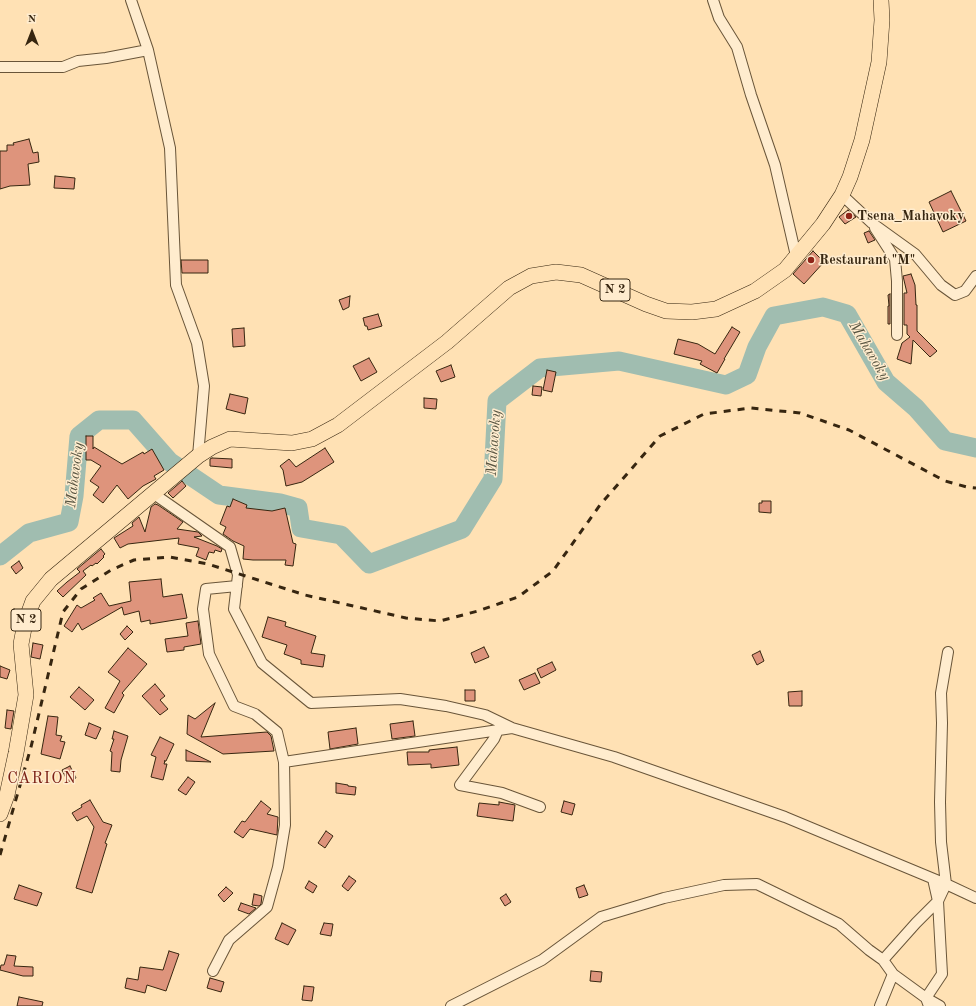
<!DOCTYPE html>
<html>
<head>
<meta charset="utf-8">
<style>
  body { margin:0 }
  #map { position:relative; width:976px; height:1006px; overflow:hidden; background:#ffe1b4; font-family:"Old Standard TT",serif }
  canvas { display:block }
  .north { position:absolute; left:12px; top:12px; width:40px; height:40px; -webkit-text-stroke:3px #ffecce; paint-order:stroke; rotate:0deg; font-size:11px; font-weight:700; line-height:16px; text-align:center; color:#372610 }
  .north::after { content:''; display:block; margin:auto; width:14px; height:18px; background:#372610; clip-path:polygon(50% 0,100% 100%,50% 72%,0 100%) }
</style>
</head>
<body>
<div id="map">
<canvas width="976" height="1006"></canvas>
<div class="north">N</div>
</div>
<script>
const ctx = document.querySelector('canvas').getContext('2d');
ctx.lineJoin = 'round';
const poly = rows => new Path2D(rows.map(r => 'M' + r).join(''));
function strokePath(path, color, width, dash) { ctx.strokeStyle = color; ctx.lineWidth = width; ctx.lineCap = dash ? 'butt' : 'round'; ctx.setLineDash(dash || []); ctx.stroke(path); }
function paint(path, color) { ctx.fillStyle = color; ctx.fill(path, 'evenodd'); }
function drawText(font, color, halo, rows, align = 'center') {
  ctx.font = font + ' "Old Standard TT",serif'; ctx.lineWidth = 3; ctx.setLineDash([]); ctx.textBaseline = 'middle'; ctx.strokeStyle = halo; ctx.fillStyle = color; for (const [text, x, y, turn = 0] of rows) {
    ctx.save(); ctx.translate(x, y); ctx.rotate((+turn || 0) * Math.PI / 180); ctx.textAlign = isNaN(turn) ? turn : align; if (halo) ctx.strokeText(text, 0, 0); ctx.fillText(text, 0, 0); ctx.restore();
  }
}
strokePath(poly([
  [0,556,29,533,69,522,74,496,79,436,99,420,133,420,170,462,219,495,280,503,298,508,301,528,341,535,369,564,462,529,493,479,497,401,540,368,619,361,726,385,747,375,757,347,774,316,823,307,847,314,886,382,916,408,945,441,976,448]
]), '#a0bdb0', 19);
const building = poly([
  [29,139,33,153,38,152,39,162,28,164,30,185,10,186,0,189,0,151,7,151,7,145,14,145,13,143,29,139],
  [55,176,75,178,74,189,54,188,55,176],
  [951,191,966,221,943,232,929,202,951,191],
  [848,210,856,217,845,224,839,217,848,210],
  [869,231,875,240,868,243,864,233,869,231],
  [813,251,824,262,804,284,793,274,813,251],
  [181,260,208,260,208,273,182,273,181,260],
  [911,274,915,285,916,305,917,305,917,331,937,351,930,357,913,340,911,364,897,359,902,343,910,337,907,334,907,325,904,325,904,293,907,293,903,276,911,274],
  [890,294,890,324,888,324,888,306,889,306,888,295,890,294],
  [350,296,349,307,343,310,339,300,350,296],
  [378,314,382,326,368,330,367,326,365,326,363,318,378,314],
  [732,327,740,332,724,359,725,359,717,373,700,364,702,361,674,354,678,339,698,344,715,354,732,327],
  [244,328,245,346,233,347,232,329,244,328],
  [369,358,377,372,361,381,353,366,369,358],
  [451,365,455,377,441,382,436,371,451,365],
  [547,370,556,372,552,392,543,390,547,370],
  [533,386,542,387,541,396,532,395,533,386],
  [230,394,248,398,245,414,226,409,230,394],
  [424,398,437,399,436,409,424,408,424,398],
  [86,436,93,436,93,449,94,447,122,464,143,452,144,454,152,449,164,470,154,476,156,479,143,486,128,499,117,485,103,503,93,495,99,487,90,481,101,466,91,460,86,460,86,436],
  [325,448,334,462,302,482,286,486,283,470,280,466,289,459,296,467,325,448],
  [212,458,232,459,232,468,210,466,210,459,212,458],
  [182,481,186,486,173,498,168,493,182,481],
  [233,499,247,505,246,508,272,511,285,508,293,543,296,544,293,566,285,565,286,560,253,560,243,559,244,546,233,541,223,534,226,527,220,524,227,506,230,507,233,499],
  [762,501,771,501,771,513,759,512,759,503,762,503,762,501],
  [155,504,158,505,183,522,177,529,198,532,202,536,194,537,217,546,222,549,221,552,215,550,214,553,209,552,206,560,196,556,199,548,178,544,179,538,128,544,120,548,114,538,133,526,132,523,139,517,145,532,151,507,155,504],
  [101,549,105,554,103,556,104,557,97,564,96,563,92,566,91,565,83,571,86,575,63,597,57,591,67,582,80,572,77,569,101,549],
  [19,561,23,568,16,574,11,567,19,561],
  [161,579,163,597,182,594,187,618,150,624,150,620,141,622,139,611,124,615,122,607,82,630,78,623,72,632,64,626,77,605,81,608,95,600,93,598,101,593,109,606,131,601,129,582,161,579],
  [268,617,286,622,285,626,316,636,311,653,325,655,323,667,301,664,301,660,284,654,287,645,262,637,268,617],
  [198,621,201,644,184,647,184,650,167,652,165,639,188,636,186,623,198,621],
  [127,626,133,632,125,640,120,634,127,626],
  [33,643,43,645,40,659,31,657,33,643],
  [484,647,489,657,475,663,471,653,484,647],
  [128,648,147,664,122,693,124,695,114,713,105,708,120,681,108,672,128,648],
  [760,651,764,661,757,665,752,655,760,651],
  [552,662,556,670,541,678,537,669,552,662],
  [0,666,10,670,7,679,0,677,0,666],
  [535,673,540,683,524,690,519,680,535,673],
  [155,684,165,696,160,700,168,709,160,715,142,696,155,684],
  [79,687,94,700,85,710,70,697,79,687],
  [465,690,475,690,475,701,465,701,465,690],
  [802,691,802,706,789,706,788,692,802,691],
  [215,703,201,737,267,732,271,736,274,751,223,754,187,734,188,715,195,719,215,703],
  [7,710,14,711,11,729,5,728,7,710],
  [48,716,58,717,56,735,62,736,60,741,65,742,60,759,41,754,48,716],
  [413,721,415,736,392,739,390,724,413,721],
  [89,723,101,728,96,739,85,735,89,723],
  [356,728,358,744,330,749,328,732,356,728],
  [114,731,128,736,121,760,120,772,111,771,112,752,110,751,114,739,112,739,114,731],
  [160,737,174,744,166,761,164,761,165,761,164,764,167,764,163,780,151,777,156,757,151,755,160,737],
  [457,747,459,765,431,768,431,764,408,765,407,752,429,752,429,750,457,747],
  [186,750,211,762,186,761,186,750],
  [70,766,76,778,68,782,62,770,70,766],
  [188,777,195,782,186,795,178,790,188,777],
  [336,783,348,785,348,786,356,787,355,795,336,793,336,783],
  [90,800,103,822,112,825,105,843,107,844,92,893,76,888,94,827,87,816,77,821,72,813,82,807,81,805,90,800],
  [261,801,271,809,267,814,278,817,277,835,250,829,243,838,234,832,242,821,245,822,261,801],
  [564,801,575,804,572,815,561,812,564,801],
  [499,802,515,805,513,821,477,816,479,803,499,805,499,802],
  [326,831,333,836,325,848,318,843,326,831],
  [349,876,356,881,348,891,342,886,349,876],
  [309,881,317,886,313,893,305,888,309,881],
  [19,885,42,893,37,906,14,899,19,885],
  [584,885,588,895,579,898,576,888,584,885],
  [226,887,233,893,224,902,218,895,226,887],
  [254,894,262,896,261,904,259,906,252,905,254,894],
  [506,894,511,902,505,906,500,898,506,894],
  [241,903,256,908,249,914,238,910,241,903],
  [282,923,296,930,288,945,275,939,282,923],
  [324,923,333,924,331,936,320,934,324,923],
  [169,951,179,954,166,991,147,985,145,993,125,988,127,978,138,980,140,967,163,970,169,951],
  [7,955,16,956,14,966,33,967,33,976,23,976,0,970,1,965,4,965,7,955],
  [591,971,602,972,601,982,590,981,591,971],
  [210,978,224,982,221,992,207,988,210,978],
  [304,986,314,987,312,1001,302,1000,304,986],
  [19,997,43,1002,42,1006,17,1006,19,997]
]);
paint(building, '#de947c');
strokePath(building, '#372610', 1);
const street = poly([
  [131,0,148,50],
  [713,0,719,18,737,47,751,95,775,165,796,256],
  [0,67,63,67,78,61,106,58,148,50,170,148,176,285,197,343,204,386,198,456],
  [842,195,872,223,915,254,941,285,955,295,965,291,976,276],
  [875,228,895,259,897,281,897,335],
  [154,494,230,547,238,575,234,609,262,663,311,703,400,699,446,706,485,715,512,728,614,757,785,817,946,884,976,898],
  [237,586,206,589,203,609,209,654,234,706,255,714,277,732,284,762,512,728],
  [498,730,494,739,460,785,502,793,540,807],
  [213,971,229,940,267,907,278,867,285,825,284,762],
  [893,974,926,998,940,1006],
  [451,1006,542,960,601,917,664,898,724,885,757,884,839,924,869,950,883,960,916,923,938,901,946,884,941,842,940,802,942,723,941,693,948,652],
  [880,1006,893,974,883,960],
  [929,1006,926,998,942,974,938,901,933,879]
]);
const primary = poly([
  [0,814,7,795,16,753,26,695,21,644,25,623,33,601,51,579,198,456,212,447,230,439,292,443,312,439,338,425,447,342,509,288,531,276,556,272,581,275,646,304,666,311,692,312,716,309,755,291,785,270,823,224,842,195,850,177,862,140,879,62,882,20,881,0]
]);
strokePath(street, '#695539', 12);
strokePath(primary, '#372610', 16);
strokePath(street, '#ffecce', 10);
strokePath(primary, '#ffe1b4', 15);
strokePath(poly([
  [0,855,31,747,63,612,81,589,111,570,134,560,170,557,208,564,305,595,406,618,440,621,478,611,518,597,553,571,600,505,660,436,704,414,751,408,800,413,849,430,945,481,967,487,976,488]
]), '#372610', 3, [7, 7]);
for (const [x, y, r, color] of [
  [849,216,4,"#8f2418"],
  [811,260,4,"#8f2418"]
]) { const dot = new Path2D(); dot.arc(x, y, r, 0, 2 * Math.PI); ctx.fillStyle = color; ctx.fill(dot); strokePath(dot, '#ffecce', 1.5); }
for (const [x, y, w] of [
  [615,290,30],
  [26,620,30]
]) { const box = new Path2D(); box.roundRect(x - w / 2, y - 11, w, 22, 3); ctx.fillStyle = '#ffecce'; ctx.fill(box); strokePath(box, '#372610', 1); }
drawText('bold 13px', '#372610', null, [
  ["N 2",615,290],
  ["N 2",26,620]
]);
drawText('bold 14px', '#372610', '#ffecce', [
  ["Tsena_Mahavoky",857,216],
  ["Restaurant \"M\"",819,260]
], 'left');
drawText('italic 15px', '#565340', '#ffecce', [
  ["Mahavoky",869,351,59],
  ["Mahavoky",494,443,-86],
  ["Mahavoky",75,475,-83]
]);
ctx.letterSpacing = '1px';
drawText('16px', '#7a1f14', '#ffecce', [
  ["CARION",42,779]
]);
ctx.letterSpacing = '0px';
</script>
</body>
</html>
